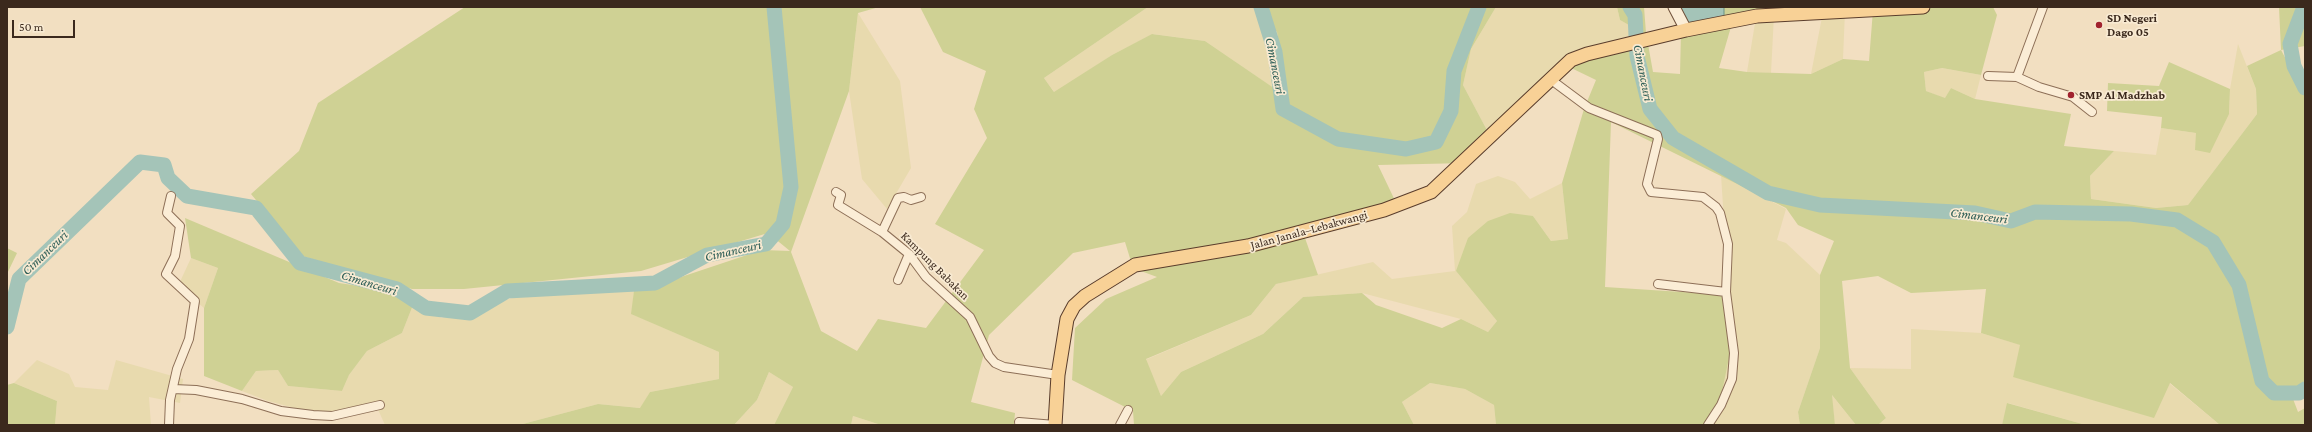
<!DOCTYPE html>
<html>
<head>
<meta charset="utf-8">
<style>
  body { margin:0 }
  #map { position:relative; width:2312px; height:432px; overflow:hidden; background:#f2dfc1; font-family:"Crimson Pro",serif }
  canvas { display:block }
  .frame { position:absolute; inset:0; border:8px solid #3b291d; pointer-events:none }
  .scale { position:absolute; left:12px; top:20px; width:63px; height:18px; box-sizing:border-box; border:2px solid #3b291d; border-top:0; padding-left:5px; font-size:12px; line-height:14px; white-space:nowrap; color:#3b291d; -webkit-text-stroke:3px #f8ead2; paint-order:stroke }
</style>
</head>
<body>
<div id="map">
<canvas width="2312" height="432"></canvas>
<div class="frame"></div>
<div class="scale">50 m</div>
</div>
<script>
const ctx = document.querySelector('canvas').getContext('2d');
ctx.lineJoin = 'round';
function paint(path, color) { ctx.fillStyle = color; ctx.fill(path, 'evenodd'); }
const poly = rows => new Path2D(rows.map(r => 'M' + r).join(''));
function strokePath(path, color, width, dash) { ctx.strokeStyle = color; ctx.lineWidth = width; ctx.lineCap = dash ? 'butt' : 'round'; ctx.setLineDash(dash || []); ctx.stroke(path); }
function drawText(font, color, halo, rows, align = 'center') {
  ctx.font = font + ' "Crimson Pro",serif'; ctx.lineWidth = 3.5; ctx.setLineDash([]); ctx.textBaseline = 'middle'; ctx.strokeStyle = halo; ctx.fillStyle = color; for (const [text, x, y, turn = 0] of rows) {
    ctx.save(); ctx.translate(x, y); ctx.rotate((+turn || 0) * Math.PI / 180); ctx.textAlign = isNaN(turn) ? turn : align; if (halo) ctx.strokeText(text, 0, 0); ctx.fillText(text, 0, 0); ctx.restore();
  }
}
paint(poly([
  [1148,7,1254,7,1277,32,1288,98,1205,41,1153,34,1112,55,1055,93,1044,78],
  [1496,7,1617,7,1620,20,1646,33,1565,65,1489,134,1463,85,1471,49],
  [1845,11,1843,59,1811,74,1823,12],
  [858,13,900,81,911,168,887,209,862,179,849,91],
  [1774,15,1771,73,1747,72,1756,17],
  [2238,44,2256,89,2257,114,2188,205,2156,208,2091,199,2090,176,2114,151,2156,155,2161,128,2196,133,2229,114,2230,89],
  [1942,68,1981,75,1975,99,1951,88,1945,99,1926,91,1924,72],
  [1721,175,1786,209,1777,240,1786,243,1820,275,1820,348,1798,412,1800,425,1708,425,1732,343],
  [1498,176,1515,182,1530,199,1562,183,1568,239,1551,241,1533,216,1456,271,1497,321,1488,332,1461,319,1362,293,1303,297,1263,334,1181,372,1161,396,1145,360,1251,315,1276,284,1373,262,1392,279,1455,271,1452,226,1467,212,1476,184],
  [191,258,218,268,204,308,178,286],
  [635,283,632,314,719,352,719,379,650,392,641,408,598,404,519,425,385,425,376,405,321,415,268,401,242,391,256,371,278,370,288,386,342,391,349,375,367,351,402,333,413,305,442,318,541,290],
  [1911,329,1981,333,2021,345,2013,377,2169,383,2220,425,2086,425,2008,403,2002,425,1878,425,1886,418,1850,368,1911,369],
  [37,360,69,374,75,387,108,390,116,360,183,379,180,403,149,397,151,425,55,425,57,401,14,383],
  [769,372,793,387,774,425,734,425,757,400],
  [1430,383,1465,389,1494,405,1496,425,1414,425,1402,402],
  [1831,394,1856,425,1835,425],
  [853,416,881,425,851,425]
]), '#e8daae');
paint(poly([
  [465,7,879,7,858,13,849,91,791,252,821,331,857,351,878,319,926,328,984,250,935,224,987,138,974,109,986,71,943,52,920,7,1148,7,1044,78,1054,92,1112,55,1152,34,1205,41,1287,97,1277,32,1254,7,1496,7,1471,49,1463,85,1489,134,1467,163,1378,165,1400,211,1305,238,1318,275,1276,284,1251,315,1146,359,1161,396,1181,372,1263,334,1303,297,1362,293,1376,305,1442,328,1461,319,1488,332,1497,321,1456,271,1468,238,1488,221,1510,213,1533,216,1551,241,1568,239,1562,183,1584,109,1596,80,1565,65,1645,34,1620,20,1617,7,1644,7,1646,33,1653,72,1680,74,1681,31,1724,21,1724,7,1993,7,1997,15,1981,75,1942,68,1924,72,1926,91,1945,98,1951,88,1975,99,2071,114,2064,146,2114,151,2090,176,2091,199,2156,208,2188,205,2257,114,2256,89,2247,66,2281,50,2279,7,2305,7,2305,46,2281,50,2305,95,2305,382,2290,391,2298,412,2305,408,2305,425,2220,425,2170,383,2154,418,2013,377,2020,345,1981,333,1986,289,1911,293,1878,276,1842,281,1850,368,1886,418,1878,425,1856,425,1832,395,1835,425,1800,425,1798,412,1820,348,1820,275,1834,241,1798,225,1786,208,1611,122,1605,287,1728,295,1732,343,1717,416,1708,425,1496,425,1494,405,1465,389,1430,383,1402,402,1414,425,1134,425,1133,411,1072,380,1075,328,1106,299,1157,277,1133,268,1125,242,1073,253,989,335,971,402,1015,413,1014,425,881,425,853,416,851,425,774,425,793,387,769,372,757,400,734,425,519,425,598,404,640,408,650,392,719,379,719,352,631,314,635,283,663,283,762,250,790,251,768,233,641,271,464,289,412,289,302,256,251,194,299,151,318,103],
  [1873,10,1869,61,1843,59,1811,74,1747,72,1719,68,1733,20],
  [2169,62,2230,89,2229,114,2210,153,2195,150,2196,133,2161,128,2162,117,2107,111,2108,83,2159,86],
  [185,218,339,283,379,289,413,305,402,333,367,351,349,375,342,391,288,386,278,370,256,371,242,391,204,376,204,308,218,268,191,258],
  [7,248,17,253,7,274],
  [14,383,57,401,55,425,7,425,7,385],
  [2007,403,2086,425,2002,425]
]), '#cfd194');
const water = poly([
  [1672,7,1724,7,1724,21,1690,27,1672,7]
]);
paint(water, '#a4c4b8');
strokePath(water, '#6a9385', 1);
strokePath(poly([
  [1261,7,1275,52,1283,109,1338,139,1406,149,1436,142,1451,111,1454,71,1479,7],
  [1630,7,1635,15,1637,56,1650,109,1673,138,1768,193,1820,205,1975,213,2011,221,2035,212,2131,214,2177,220,2213,242,2239,285,2262,381,2274,393,2299,393,2305,389],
  [2304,7,2290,44,2294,66,2305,88],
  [7,327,19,279,140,162,164,165,168,178,187,196,256,208,300,263,397,289,426,308,470,313,507,291,655,283,707,255,766,244,783,224,791,187,774,7]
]), '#a4c4b8', 15);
const street = poly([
  [1988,76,2017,77,2039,87,2073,97,2092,112],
  [2017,77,2043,7],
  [1550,79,1589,108,1657,135,1658,139,1647,184,1651,192,1703,197,1716,207,1720,213,1728,244,1726,292,1734,353,1732,379,1721,405,1708,425],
  [836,192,841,195,838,205,882,232,909,254,926,277,970,317,989,356,995,363,1004,367,1058,375],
  [882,232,898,198,904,197,911,200,921,197],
  [898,280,909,254],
  [1658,284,1726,292],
  [173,389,196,390,242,399,281,411,313,415,332,416,380,405],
  [1019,422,1055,425],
  [169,425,170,400,177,369,189,339,195,301,166,274,175,256,180,226,167,213,171,196],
  [1120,425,1128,410]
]);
const secondary = poly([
  [1674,7,1686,30]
]);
const primary = poly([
  [1055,425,1058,375,1067,319,1074,306,1085,296,1135,265,1248,246,1384,210,1431,192,1571,60,1587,54,1686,30,1757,16,1923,7]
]);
strokePath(street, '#8d6f57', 10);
strokePath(secondary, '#6f503a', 13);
strokePath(primary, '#5a3d2c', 15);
strokePath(street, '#fbedd6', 8);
strokePath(secondary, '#fbedd6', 11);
strokePath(primary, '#f8d196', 13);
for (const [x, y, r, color] of [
  [2099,25,4,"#a1222e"],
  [2071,95,4,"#a1222e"]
]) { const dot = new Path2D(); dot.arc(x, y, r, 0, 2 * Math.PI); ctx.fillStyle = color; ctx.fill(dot); strokePath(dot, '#f8ead2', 1.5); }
drawText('bold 12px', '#3b291d', '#f8ead2', [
  ["SD Negeri",2107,18],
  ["Dago 05",2107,32],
  ["SMP Al Madzhab",2079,95]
], 'left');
drawText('12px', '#3b291d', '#f8ead2', [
  ["Jalan Janala–Lebakwangi",1309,230,-15],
  ["Kampung Babakan",935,266,45]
]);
drawText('italic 13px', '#2b5c55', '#f8ead2', [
  ["Cimanceuri",1275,66,79],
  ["Cimanceuri",1643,73,79],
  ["Cimanceuri",1979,216,7],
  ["Cimanceuri",733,251,-13],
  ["Cimanceuri",45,253,-44],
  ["Cimanceuri",369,283,17]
]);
</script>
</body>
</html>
